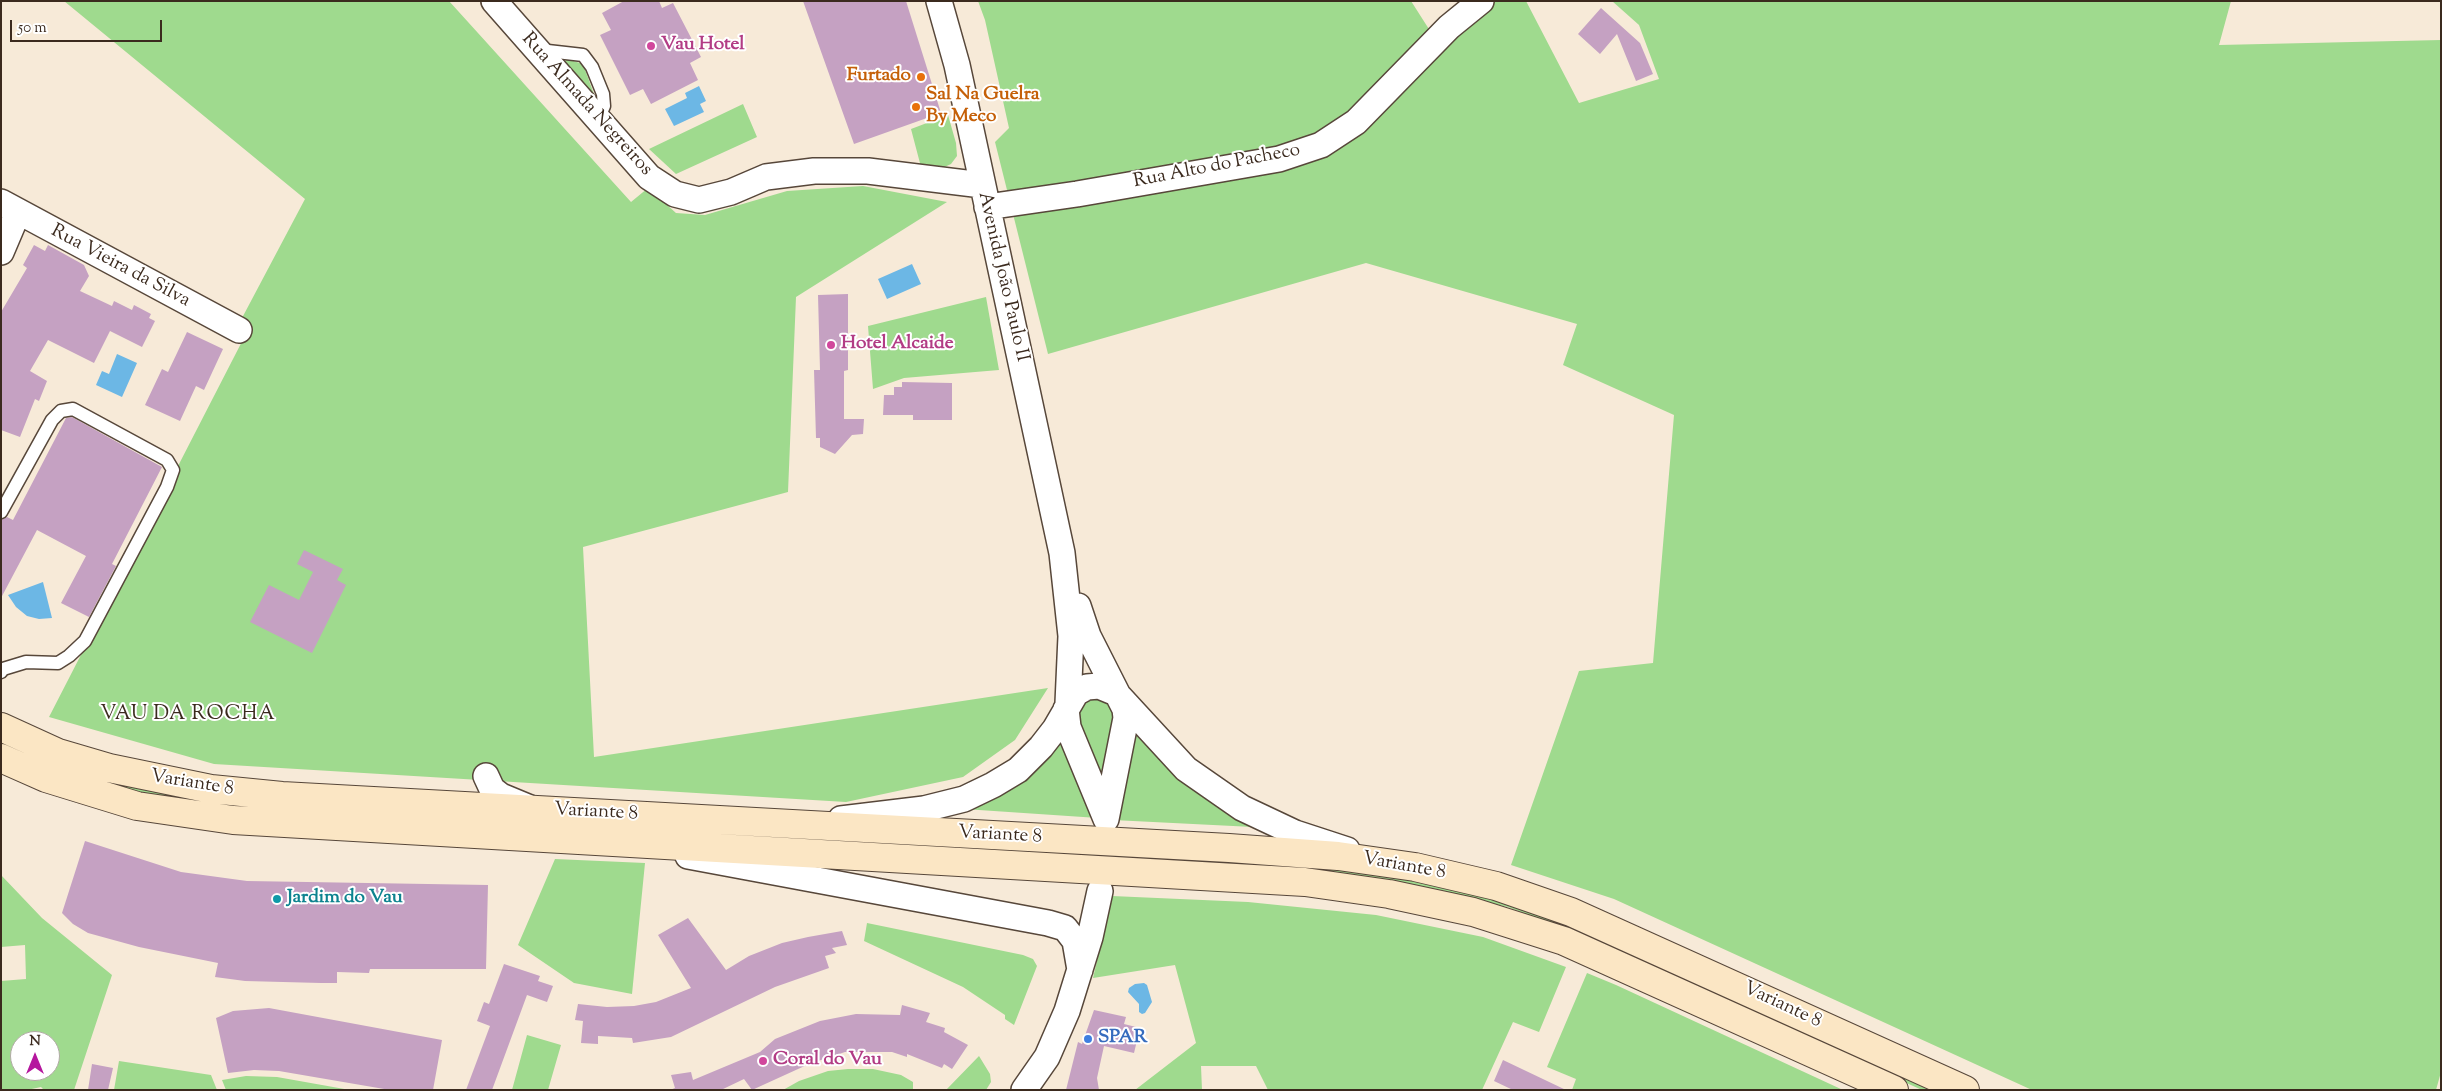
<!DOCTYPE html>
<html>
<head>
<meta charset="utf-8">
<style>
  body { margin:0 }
  #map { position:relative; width:2442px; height:1091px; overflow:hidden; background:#f7ead8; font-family:"Sorts Mill Goudy",serif }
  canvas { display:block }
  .frame { position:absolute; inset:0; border:2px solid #3b2a1e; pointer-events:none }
  .north { position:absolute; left:10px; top:1031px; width:50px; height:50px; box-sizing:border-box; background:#fff; border:1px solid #b1aaa5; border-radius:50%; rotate:0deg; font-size:14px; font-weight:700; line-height:20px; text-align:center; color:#3b2a1e }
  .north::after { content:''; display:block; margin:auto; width:18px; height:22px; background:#b5179e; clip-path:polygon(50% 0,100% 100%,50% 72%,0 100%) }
  .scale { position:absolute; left:10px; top:20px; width:152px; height:22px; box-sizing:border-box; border:2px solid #3b2a1e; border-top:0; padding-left:6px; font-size:15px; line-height:18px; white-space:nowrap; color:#3b2a1e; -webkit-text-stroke:4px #fff; paint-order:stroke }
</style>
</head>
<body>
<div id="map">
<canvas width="2442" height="1091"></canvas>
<div class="frame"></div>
<div class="north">N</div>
<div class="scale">50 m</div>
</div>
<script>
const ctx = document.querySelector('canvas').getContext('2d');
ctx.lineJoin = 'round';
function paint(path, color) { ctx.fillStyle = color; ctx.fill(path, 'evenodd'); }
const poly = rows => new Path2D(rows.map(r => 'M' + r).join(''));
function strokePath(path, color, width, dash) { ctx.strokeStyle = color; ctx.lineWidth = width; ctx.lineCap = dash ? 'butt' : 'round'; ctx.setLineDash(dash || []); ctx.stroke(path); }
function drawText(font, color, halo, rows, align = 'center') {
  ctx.font = font + ' "Sorts Mill Goudy",serif'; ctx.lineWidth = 4; ctx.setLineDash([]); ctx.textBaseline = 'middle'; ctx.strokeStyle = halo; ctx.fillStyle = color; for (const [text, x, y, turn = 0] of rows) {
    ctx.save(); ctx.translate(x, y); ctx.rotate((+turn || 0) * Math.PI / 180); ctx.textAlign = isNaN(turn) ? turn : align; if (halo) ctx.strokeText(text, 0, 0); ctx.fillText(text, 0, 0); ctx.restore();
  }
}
paint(poly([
  [64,1,449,1,631,202,648,188,676,213,705,215,787,191,863,186,947,202,796,297,788,492,583,547,594,757,1048,688,1015,740,963,777,846,802,214,764,49,717,251,324,242,318,305,199],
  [978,1,1411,1,1441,48,1492,1,1526,1,1579,103,1659,79,1639,25,1612,1,2231,1,2219,45,2441,40,2441,1072,2436,1090,2032,1090,1614,899,1511,865,1579,671,1653,663,1674,415,1563,365,1577,324,1366,263,1048,354,995,142,1009,128,985,20],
  [567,59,583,64,595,97,592,99,562,64],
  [743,104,757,137,676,174,649,149],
  [948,115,956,143,957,156,951,164,938,170,921,167,911,129],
  [986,297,999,370,904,378,873,389,868,326],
  [1100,698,1111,705,1114,712,1104,767,1101,772,1098,771,1077,721,1076,709,1085,699],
  [1062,731,1098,818,964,809],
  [1133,731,1195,785,1253,827,1113,820],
  [1,738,88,771,1379,870,1515,902,1942,1090,1922,1090,1564,928,1508,907,1401,882,1345,875,192,805,93,782,1,746],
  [555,859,645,863,632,994,574,983,518,945],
  [1,875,42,918,112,975,74,1090,44,1090,41,1087,27,1090,1,1090,1,981,26,979,25,945,1,947],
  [20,1041,50,1041,50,1071,20,1071],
  [1112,896,1248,902,1376,915,1483,937,1566,967,1539,1032,1513,1022,1482,1090,1268,1090,1256,1066,1201,1066,1202,1090,1135,1090,1196,1043,1175,965,1093,978],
  [867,923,1023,955,1033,959,1037,966,1014,1025,1005,1019,1005,1015,963,987,864,941],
  [1587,973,1616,985,1843,1090,1572,1090,1576,1079,1547,1067],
  [527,1035,561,1045,548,1090,512,1090],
  [979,1056,990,1074,991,1082,986,1090,946,1090],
  [119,1061,211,1075,217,1090,114,1090],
  [848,1069,873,1069,901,1075,913,1082,913,1090,783,1090,799,1081,828,1071],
  [246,1076,277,1077,350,1090,226,1090,222,1080]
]), '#9fda8e');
paint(poly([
  [699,86,706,101,700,104,704,112,674,126,665,109,687,98,685,93],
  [912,264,921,284,887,299,878,279],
  [117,354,137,363,122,397,96,385,102,371,109,374],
  [43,582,52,618,39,619,27,616,16,607,8,595],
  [1144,983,1147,985,1152,1002,1145,1013,1142,1014,1139,1012,1139,1004,1128,992,1129,988,1135,984]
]), '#6cb7e5');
paint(poly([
  [624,1,659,1,662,8,673,3,701,57,690,63,698,80,651,104,643,89,630,95,600,35,611,30,602,13],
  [803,1,906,1,941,113,854,144],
  [1601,8,1640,43,1653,74,1636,81,1617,34,1600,54,1578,34],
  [34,245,45,251,48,245,84,265,89,276,80,291,112,306,114,301,132,310,134,305,151,314,149,318,155,321,142,347,110,331,94,363,48,340,30,371,47,381,39,401,35,399,20,437,1,430,1,312,27,268,23,265],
  [848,294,848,370,844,371,844,419,864,419,863,434,852,435,835,454,820,447,820,438,816,438,814,370,820,370,818,295],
  [187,332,223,349,204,390,196,386,180,421,145,405,162,369,168,372],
  [902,382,952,383,952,420,913,420,913,415,883,415,884,395,894,395,894,387,902,387],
  [72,417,162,467,112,564,116,566,89,617,61,603,86,556,37,530,1,598,1,520,7,517,13,520,66,418],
  [304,550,343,569,337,580,346,585,312,653,250,622,269,585,299,600,313,572,297,564],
  [85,841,181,872,247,881,488,885,486,969,370,969,369,973,337,972,337,983,321,983,245,981,215,977,218,963,139,947,88,933,73,924,62,913],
  [688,918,726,970,749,956,782,943,808,937,842,931,847,945,832,948,836,953,825,956,829,968,775,987,671,1037,633,1043,632,1038,598,1036,598,1044,581,1043,583,1021,575,1020,578,1004,607,1007,634,1006,656,1002,691,988,658,935],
  [504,964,540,976,538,981,553,986,547,1002,527,995,492,1090,466,1090,490,1026,477,1021,484,1002,489,1004],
  [902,1005,930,1013,926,1022,945,1028,944,1032,968,1045,952,1069,944,1064,942,1068,907,1054,907,1057,892,1052,845,1052,809,1064,752,1090,744,1079,721,1090,670,1090,675,1088,671,1075,691,1072,693,1080,760,1052,775,1039,820,1021,856,1014,900,1015],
  [269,1008,442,1040,433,1090,390,1090,279,1071,254,1070,228,1073,216,1018,233,1011],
  [1094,1010,1126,1017,1124,1024,1140,1028,1134,1053,1104,1046,1097,1078,1099,1090,1066,1090,1078,1042,1082,1044],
  [1503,1060,1566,1090,1513,1090,1494,1081],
  [92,1064,113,1068,108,1090,88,1090]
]), '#c5a1c2');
const service = poly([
  [539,50,583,55,592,67,603,94,604,106,598,120],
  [1,512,52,420,61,411,73,409,167,460,173,470,167,487,85,641,69,656,58,663,26,662,3,669,1,672]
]);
const minor = poly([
  [494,1,649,177,675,194,699,200,731,192,766,177,814,171,868,171,982,185],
  [939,1,957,65,1062,553,1071,636,1068,703],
  [1,202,239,330],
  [987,207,1077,194,1279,159,1321,145,1356,122,1449,27,1481,1],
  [1,252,18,212],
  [1078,606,1088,636,1125,709,1126,718,1106,819],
  [1066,709,1068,727,1106,819],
  [486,776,492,789,501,796,530,808],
  [841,819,924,809,964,799,993,785,1018,770,1041,747,1055,729,1076,693,1087,687,1099,686,1116,693,1186,769,1242,808,1295,833,1347,850],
  [688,856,1048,923,1065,928,1075,941,1080,970],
  [1024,1090,1047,1057,1067,1011,1090,937,1100,891]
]);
const secondary = poly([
  [1,727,58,753,109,768,211,789,282,796,1229,848,1338,856,1415,867,1496,886,1571,912,1965,1090],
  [1,758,46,778,137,806,233,820,1305,882,1389,894,1473,912,1564,941,1894,1090]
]);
strokePath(service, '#57473a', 15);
strokePath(minor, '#57473a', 28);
strokePath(secondary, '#57473a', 30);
strokePath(service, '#fff', 12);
strokePath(minor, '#fff', 25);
strokePath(secondary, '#fbe6c4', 28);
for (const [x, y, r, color] of [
  [651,46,5,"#d1479c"],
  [921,77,5,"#e8710a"],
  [916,107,5,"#e8710a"],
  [831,345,5,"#d1479c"],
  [277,899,5,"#0f9aa8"],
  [1088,1039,5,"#3f7fe0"],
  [763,1061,5,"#d1479c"]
]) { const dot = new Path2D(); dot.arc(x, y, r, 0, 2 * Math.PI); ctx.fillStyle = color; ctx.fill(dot); strokePath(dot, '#fff', 2); }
drawText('bold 19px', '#b23c85', '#fff', [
  ["Vau Hotel",661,46],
  ["Hotel Alcaide",841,345],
  ["Coral do Vau",773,1061]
], 'left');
drawText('bold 19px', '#c56008', '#fff', [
  ["Furtado",911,77],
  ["Sal Na Guelra",926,96,"left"],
  ["By Meco",926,118,"left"]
], 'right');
drawText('19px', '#3b2a1e', '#fff', [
  ["Rua Almada Negreiros",586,105,48],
  ["Rua Alto do Pacheco",1217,167,-11],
  ["Rua Vieira da Silva",120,267,28],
  ["Avenida João Paulo II",1002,277,77],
  ["Variante 8",192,784,9],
  ["Variante 8",596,813,3],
  ["Variante 8",1000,836,3],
  ["Variante 8",1404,867,10],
  ["Variante 8",1782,1006,25]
]);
drawText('bold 19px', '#0d838f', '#fff', [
  ["Jardim do Vau",287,899]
], 'left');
drawText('bold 19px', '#366cbe', '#fff', [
  ["SPAR",1098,1039]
], 'left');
ctx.letterSpacing = '1px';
drawText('20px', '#3b2a1e', '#fff', [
  ["VAU DA ROCHA",188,716]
]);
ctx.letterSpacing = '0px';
</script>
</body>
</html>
